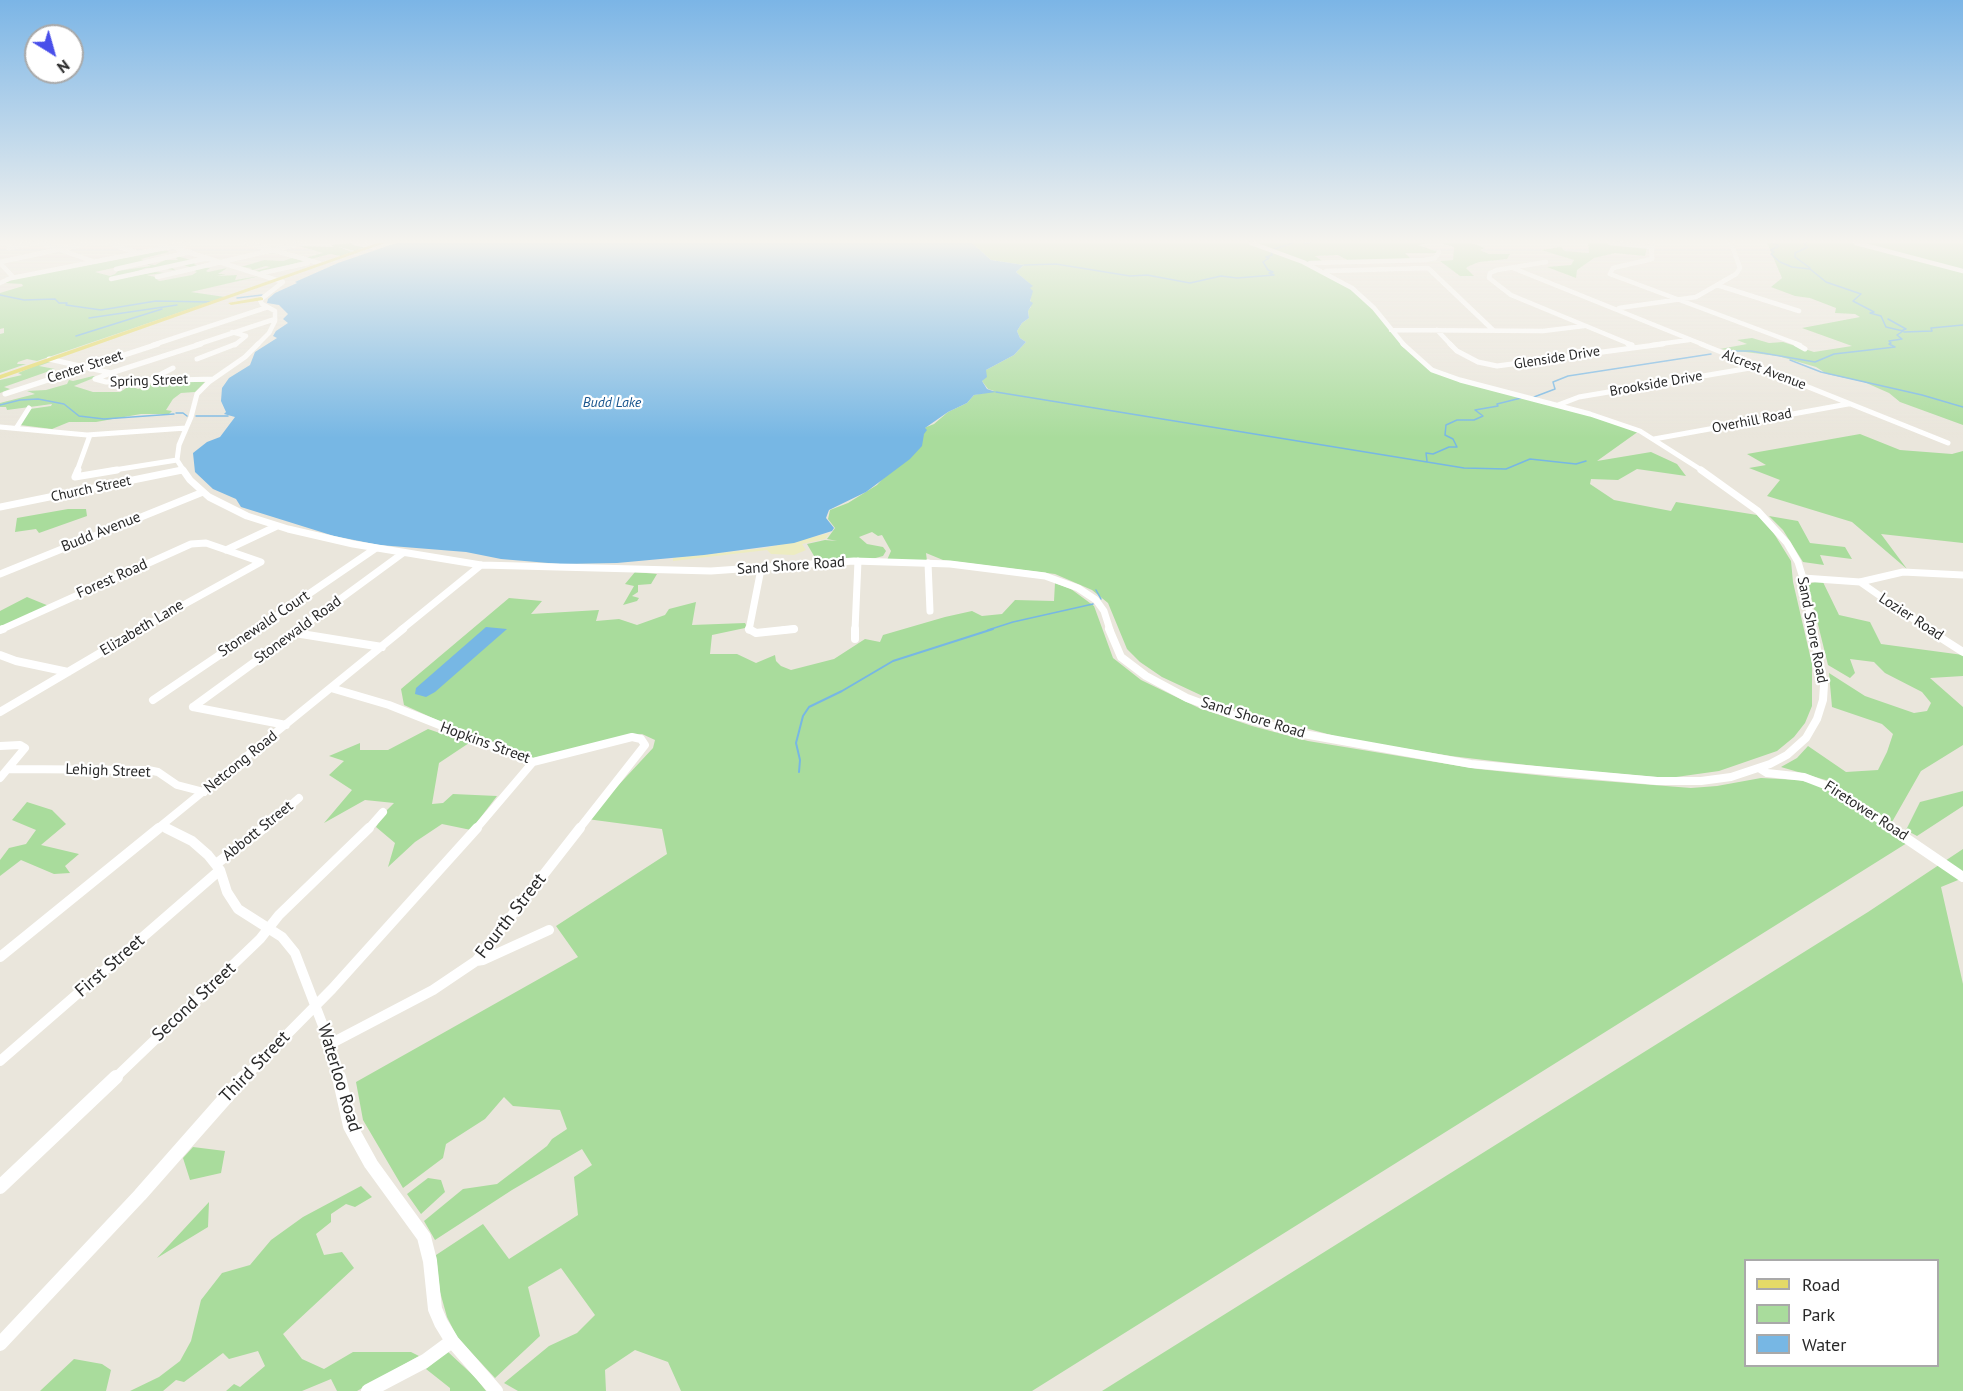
<!DOCTYPE html>
<html>
<head>
<meta charset="utf-8">
<style>
  body { margin:0 }
  #map { position:relative; width:1963px; height:1391px; overflow:hidden; background:#eae6dc; font-family:"PT Sans",sans-serif }
  canvas { display:block }
  .legend { position:absolute; left:1744px; top:1259px; width:195px; height:108px; box-sizing:border-box; background:#fff; border:2px solid #a9a9a9; margin:0; padding:8px 10px; list-style:none; font-size:18px; color:#292929 }
  .legend li { display:flex; align-items:center; gap:12px; height:30px }
  .legend b { width:30px; border:2px solid #a9a9a9 }
  .north { position:absolute; left:24px; top:24px; width:60px; height:60px; box-sizing:border-box; background:#fff; border:2px solid #a9a9a9; border-radius:50%; rotate:143deg; font-size:16px; font-weight:700; line-height:24px; text-align:center; color:#292929 }
  .north::after { content:''; display:block; margin:auto; width:21px; height:27px; background:#494fea; clip-path:polygon(50% 0,100% 100%,50% 72%,0 100%) }
</style>
</head>
<body>
<div id="map">
<canvas width="1963" height="1391"></canvas>
<ul class="legend">
<li><b style="height:8px;background:#e4da67"></b>Road</li>
<li><b style="height:16px;background:#a9dc9c"></b>Park</li>
<li><b style="height:16px;background:#77b7e4"></b>Water</li>
</ul>
<div class="north">N</div>
</div>
<script>
const ctx = document.querySelector('canvas').getContext('2d');
ctx.lineJoin = 'round';
function paint(path, color) { ctx.fillStyle = color; ctx.fill(path, 'evenodd'); }
const poly = rows => new Path2D(rows.map(r => 'M' + r).join(''));
function strokePath(path, color, width, dash) { ctx.strokeStyle = color; ctx.lineWidth = width; ctx.lineCap = dash ? 'butt' : 'round'; ctx.setLineDash(dash || []); ctx.stroke(path); }
function drawText(font, color, halo, rows, align = 'center') {
  ctx.font = font + ' "PT Sans",sans-serif'; ctx.lineWidth = 4.5; ctx.setLineDash([]); ctx.textBaseline = 'middle'; ctx.strokeStyle = halo; ctx.fillStyle = color; for (const [text, x, y, turn = 0] of rows) {
    ctx.save(); ctx.translate(x, y); ctx.rotate((+turn || 0) * Math.PI / 180); ctx.textAlign = isNaN(turn) ? turn : align; if (halo) ctx.strokeText(text, 0, 0); ctx.fillText(text, 0, 0); ctx.restore();
  }
}
paint(poly([
  [350,243,365,247,355,251,339,247,352,252,341,256,330,254,311,259,305,258,323,253,299,246,334,247,331,245],
  [972,243,1428,243,1418,245,1438,252,1437,253,1405,253,1412,260,1349,261,1338,255,1315,256,1324,262,1309,263,1358,293,1428,368,1456,379,1598,416,1639,431,1597,461,1651,452,1677,464,1686,476,1637,469,1618,480,1591,479,1590,484,1614,500,1671,511,1676,502,1757,515,1773,532,1791,561,1793,582,1812,664,1812,706,1805,723,1794,737,1777,751,1719,771,1669,778,1560,769,1451,756,1346,739,1224,706,1162,677,1140,662,1127,649,1108,603,1092,590,1055,574,943,560,926,553,927,561,887,560,891,551,882,535,878,536,872,532,859,537,867,544,883,547,886,551,883,556,872,559,817,561,807,544,825,540,837,541,827,539,835,528,828,519,830,510,848,503,877,485,924,434,924,428,934,424,948,412,967,403,974,395,994,391,988,389,982,381,986,370,1014,355,1026,342,1020,338,1017,331,1022,323,1029,318,1028,310,1031,307,1029,283,1016,272,1024,265,991,260],
  [1441,243,1472,243,1485,248,1480,250,1489,254,1510,254,1507,259,1479,262,1469,266,1466,268,1474,276,1460,276,1440,261,1453,260,1454,247],
  [1588,243,1623,243,1647,248,1645,256,1615,253,1594,258,1577,270,1576,278,1547,267,1571,265,1574,260,1541,250,1561,247,1565,251,1589,253],
  [1767,243,1963,243,1963,425,1900,402,1889,393,1864,382,1827,374,1816,367,1778,356,1720,349,1747,344,1737,340,1752,338,1769,343,1783,342,1814,352,1852,346,1802,328,1860,317,1855,314,1835,313,1836,308,1810,298,1795,296,1771,287,1782,278],
  [165,250,169,252,141,259,145,261,95,272,110,276,115,274,118,271,151,266,147,264,155,265,165,260,178,260,176,258,178,256,196,262,194,264,198,266,211,263,193,268,183,265,172,268,177,271,163,268,146,268,112,280,156,272,164,273,147,275,159,278,157,280,160,281,192,275,197,272,194,271,203,267,210,268,206,271,208,272,227,268,218,274,226,274,217,276,237,275,235,280,260,276,191,292,225,297,37,361,27,359,18,362,17,364,26,364,0,373,0,334,4,333,4,328,0,329,0,293,23,286,22,284,4,283,15,279],
  [292,258,304,261,264,272,255,271,270,267,266,266,253,270,249,269,252,268,241,267,264,260,283,261],
  [53,361,39,366,55,369,4,387,10,389,0,393,0,380,22,375,18,373,44,362],
  [93,376,96,377,74,386,93,392,120,392,134,383,151,382,133,387,138,389,159,382,205,382,195,392,181,393,173,399,166,410,172,411,169,414,141,414,96,422,69,422,52,429,20,425,30,409,51,406,52,404,7,410,6,407,0,407,0,403,35,394,27,391,46,390,67,384,69,380,73,381],
  [1860,434,1900,450,1952,454,1963,451,1963,543,1881,534,1907,569,1852,522,1767,496,1780,480,1749,468,1766,465,1747,454],
  [68,509,86,509,87,516,39,533,36,529,15,532,17,518],
  [1769,516,1798,521,1810,543,1845,547,1852,559,1820,555,1824,565,1803,562,1783,530],
  [635,572,657,574,651,584,638,585,638,592,632,596,639,598,637,601,623,605,634,586,625,584],
  [1822,580,1839,615,1870,622,1881,644,1963,655,1963,676,1930,678,1963,707,1963,745,1921,771,1892,822,1829,781,1781,767,1797,758,1808,746,1846,772,1878,770,1887,752,1893,734,1882,724,1832,707,1829,673,1865,696,1914,713,1927,711,1931,703,1922,692,1885,673,1874,662,1850,659,1855,673,1850,678,1828,665,1808,584],
  [1055,583,1071,589,1094,606,1113,658,1141,680,1199,708,1252,726,1308,741,1478,769,1565,778,1691,788,1717,786,1761,778,1799,780,1823,786,1844,798,1907,843,1032,1391,681,1391,668,1362,635,1350,605,1370,606,1391,518,1391,504,1383,549,1346,577,1333,595,1315,561,1268,528,1287,540,1336,495,1378,457,1337,447,1317,440,1292,436,1255,483,1224,509,1259,578,1215,574,1177,592,1165,582,1149,512,1190,435,1240,424,1221,463,1189,497,1184,547,1146,552,1139,567,1129,560,1110,513,1106,504,1097,485,1119,446,1144,443,1158,403,1188,363,1120,356,1082,578,957,556,926,667,854,662,829,587,819,653,748,655,740,642,734,627,736,525,760,404,705,401,689,509,598,542,601,531,614,599,610,596,621,619,619,637,625,665,615,669,609,696,602,692,625,745,623,746,625,745,628,712,635,710,654,737,654,756,663,775,655,776,661,781,666,791,670,834,659,865,639,880,642,883,635,945,617,972,611,982,616,1002,614,1015,600,1054,601],
  [27,597,49,606,0,627,0,611],
  [428,729,469,743,439,763,432,804,443,803,453,794,497,796,471,830,442,824,415,842,388,867,395,843,376,827,384,813,394,803,365,800,324,823,352,790,329,775,344,761,329,756,360,743,360,750,388,750],
  [1963,791,1963,806,1917,836,1906,830,1920,802],
  [27,802,52,810,66,824,41,845,79,854,65,866,70,873,54,874,21,860,0,876,0,860,9,848,26,844,36,830,12,820],
  [1963,849,1963,878,1941,887,1963,984,1963,1391,1102,1391,1868,912],
  [1746,1260,1938,1260,1938,1366,1746,1366],
  [193,1147,225,1151,221,1173,190,1180,183,1158],
  [428,1178,441,1180,445,1192,421,1214,407,1194],
  [361,1186,372,1197,355,1207,346,1204,331,1214,331,1222,316,1234,324,1255,342,1252,354,1268,283,1334,302,1359,324,1369,353,1352,411,1352,419,1356,357,1391,337,1391,331,1379,302,1391,226,1391,234,1384,240,1387,265,1366,258,1351,229,1359,223,1353,184,1382,176,1380,163,1391,130,1391,159,1377,180,1361,191,1341,201,1300,222,1273,250,1265,271,1240,303,1217],
  [209,1202,208,1227,157,1258],
  [447,1351,477,1379,486,1391,450,1391,450,1388,426,1369],
  [74,1359,102,1364,111,1370,106,1391,40,1391]
]), '#a9dc9c');
paint(poly([
  [830,533,825,539,802,544,806,550,794,555,771,554,767,550,673,561,673,558,765,548]
]), '#edecc1');
paint(poly([
  [396,243,972,243,991,260,1024,265,1016,272,1033,286,1030,288,1033,291,1030,301,1033,303,1028,311,1029,318,1022,323,1017,331,1020,338,1026,342,1014,355,986,370,987,377,982,381,987,389,996,392,974,395,967,403,948,412,925,428,927,430,924,434,922,446,910,459,866,492,829,510,826,518,834,528,832,531,794,543,704,555,617,563,560,564,501,559,466,552,379,545,334,536,241,507,236,499,213,489,195,472,193,453,207,442,220,437,235,417,224,414,226,412,221,401,222,388,229,378,250,365,255,352,277,338,273,336,276,331,288,323,283,319,288,314,279,305,267,303,268,299,275,293,297,283,295,282,338,263],
  [486,627,507,629,435,692,426,697,415,694,416,688]
]), '#77b7e4');
strokePath(poly([
  [1304,243,1310,243],
  [1806,243,1804,244,1808,247,1795,253,1795,257,1810,268],
  [1274,249,1293,243],
  [1024,265,1056,264,1130,276,1147,275,1190,283,1221,276,1237,278,1274,275,1269,273,1273,272,1268,270,1263,262,1269,258,1266,257,1272,255,1271,251],
  [0,295,24,300,55,299,59,303,67,303,66,305,101,310,156,301,210,302],
  [237,298,262,295],
  [89,318,177,305],
  [1888,319,1906,329,1903,330],
  [1904,332,1932,331,1931,328,1963,325],
  [76,336,162,309],
  [1730,351,1751,351,1815,362,1834,354,1895,347,1889,344,1891,343,1889,341,1902,339,1897,335,1903,331,1886,327,1881,316,1870,313,1874,312,1853,301,1861,294,1826,282,1810,269,1792,267,1780,262,1771,254,1774,252,1771,250,1779,246,1772,243],
  [1790,360,1821,372,1922,395,1963,407],
  [996,392,1464,468,1506,469,1530,459,1576,464,1586,461],
  [1534,397,1555,389,1553,382,1568,376,1711,354],
  [0,405,20,400,38,399,64,404,79,416,104,419,174,414],
  [176,413,183,413,187,416],
  [196,416,228,416],
  [1427,461,1426,453,1433,454,1449,447,1457,447,1453,439,1445,435,1446,425,1457,420,1474,420,1483,416,1475,410,1498,406,1497,404,1521,398],
  [1096,590,1101,599],
  [988,630,1013,622,1093,604]
]), '#77b7e4', 1.5);
strokePath(poly([
  [799,772,800,760,796,743,803,716,809,707,842,691,893,661,993,629]
]), '#77b7e4', 2);
strokePath(poly([
  [41,243,92,261],
  [109,243,135,252],
  [175,243,178,249,283,282,260,300,262,304,275,311,275,321,269,333,257,345],
  [247,243,319,263],
  [354,243,374,247],
  [1251,243,1303,262,1352,288,1374,308,1404,345],
  [1610,243,1652,247],
  [1651,243,1652,259,1613,268,1610,274,1800,345],
  [1856,243,1963,271],
  [9,248,32,243],
  [0,262,89,243],
  [1546,262,1497,270,1490,273,1489,278,1511,295,1632,345],
  [0,263,13,277,0,283],
  [1310,263,1425,260,1435,258,1439,252],
  [1513,268,1704,345],
  [116,269,190,252],
  [1326,271,1428,268,1493,330],
  [262,273,308,263],
  [157,277,303,243],
  [12,278,190,243],
  [111,279,208,258],
  [1717,285,1799,311],
  [1619,308,1696,297,1736,274,1740,268,1731,243],
  [1391,330,1543,331,1584,326],
  [1437,330,1451,345],
  [232,332,246,336,235,345],
  [153,345,268,307],
  [196,345,275,319],
  [1652,345,1689,340]
]), '#fff', 4.5);
strokePath(poly([
  [1403,344,1432,370,1460,380,1590,414,1640,431,1703,471],
  [1450,344,1457,351,1478,362,1497,366,1663,344],
  [1628,344,1632,345],
  [1701,344,1948,443],
  [1796,344,1805,349],
  [49,359,111,373,95,379,106,382,213,379],
  [197,359,236,344],
  [111,373,201,344],
  [148,381,173,368],
  [5,394,158,344],
  [1558,405,1579,397,1756,367],
  [0,427,87,435,186,428],
  [17,427,29,408],
  [1654,439,1848,404],
  [77,471,90,435],
  [108,471,177,460],
  [175,471,182,470],
  [184,471,177,460,179,445,191,417,197,394,209,382,245,357,258,344]
]), '#fff', 5);
strokePath(poly([
  [78,470,75,477,117,470],
  [183,470,190,480,209,497,247,516,288,529,353,544,481,565,711,571,854,561,950,564,1045,576,1078,588,1096,600,1104,611,1110,630],
  [1701,470,1758,511,1787,543,1798,562,1803,578,1813,630],
  [0,507,182,470],
  [226,550,277,526],
  [928,563,930,611],
  [0,574,203,492],
  [1803,578,1860,582,1903,572,1963,575],
  [1860,582,1929,630],
  [0,630,191,544,206,543,261,562,138,630],
  [256,630,376,548],
  [298,630,403,553],
  [401,630,481,565],
  [749,630,761,569],
  [783,630,794,629],
  [855,630,858,561]
]), '#fff', 7);
strokePath(poly([
  [749,629,756,633,794,629],
  [1109,629,1121,657,1146,676,1187,698,1233,715,1298,733,1471,764,1657,781,1701,781,1731,777,1770,764,1787,755,1806,738,1817,719,1823,700,1824,685,1813,629],
  [1927,629,1963,652],
  [0,630,3,629],
  [295,633,382,647],
  [855,639,855,629],
  [0,655,16,661,68,672],
  [331,688,389,705,533,762,632,737,641,739,645,745,579,829],
  [153,700,258,629],
  [193,707,300,629],
  [193,707,286,725],
  [0,712,141,629],
  [0,746,20,745,25,748,0,778],
  [1759,768,1767,773,1804,777,1835,789,1893,829],
  [9,769,148,770,158,772,177,785,204,792],
  [163,826,169,829],
  [157,829,403,629],
  [263,829,299,798],
  [368,829,383,812],
  [476,829,533,762]
]), '#fff', 8);
strokePath(poly([
  [166,828,192,841,208,855,220,870,227,892,238,909,282,937,295,953,330,1044,340,1079],
  [1891,828,1963,877],
  [216,864,264,828],
  [0,957,159,828],
  [476,961,483,960,549,930],
  [330,1044,433,990,476,961,580,828],
  [0,1061,220,870],
  [114,1079,260,939,279,915,369,828],
  [243,1079,332,989,477,828]
]), '#fff', 10);
strokePath(poly([
  [339,1077,350,1126,371,1164,424,1237,430,1261,435,1309,441,1323,452,1341,496,1391],
  [0,1187,116,1077],
  [0,1344,140,1195,244,1077],
  [368,1391,425,1361,452,1341]
]), '#fff', 14);
paint(poly([
  [377,243,385,243,0,379,0,375,377,243],
  [261,297,263,298,263,300,231,305,228,303,261,297]
]), '#e4da67');
const sky = ctx.createLinearGradient(0, 0, 0, 438);
sky.addColorStop(0, '#7bb5e6');
sky.addColorStop(0.55, '#f6f4ef');
sky.addColorStop(1, '#f6f4ef00');
ctx.fillStyle = sky;
ctx.fillRect(0, 0, 1963, 438);
drawText('14px', '#292929', '#fff', [
  ["Glenside Drive",1557,358,-9],
  ["Center Street",85,367,-18],
  ["Alcrest Avenue",1764,370,21],
  ["Spring Street",149,381,-2],
  ["Brookside Drive",1656,384,-10],
  ["Overhill Road",1752,421,-11],
  ["Church Street",91,489,-12]
]);
drawText('italic 14px', '#18548d', '#fff', [
  ["Budd Lake",612,403]
]);
drawText('15px', '#292929', '#fff', [
  ["Budd Avenue",101,532,-22],
  ["Sand Shore Road",791,566,-4],
  ["Forest Road",112,579,-24],
  ["Lozier Road",1911,617,33],
  ["Stonewald Court",264,624,-34],
  ["Elizabeth Lane",142,628,-31],
  ["Stonewald Road",298,630,-36],
  ["Sand Shore Road",1812,630,79],
  ["Sand Shore Road",1253,718,17],
  ["Hopkins Street",485,743,20],
  ["Netcong Road",241,762,-39],
  ["Lehigh Street",108,771,2],
  ["Firetower Road",1866,811,33],
  ["Abbott Street",258,831,-39]
]);
drawText('18px', '#292929', '#fff', [
  ["Fourth Street",511,916,-52],
  ["First Street",110,966,-41],
  ["Second Street",194,1002,-43],
  ["Third Street",255,1067,-46],
  ["Waterloo Road",339,1078,73]
]);
</script>
</body>
</html>
